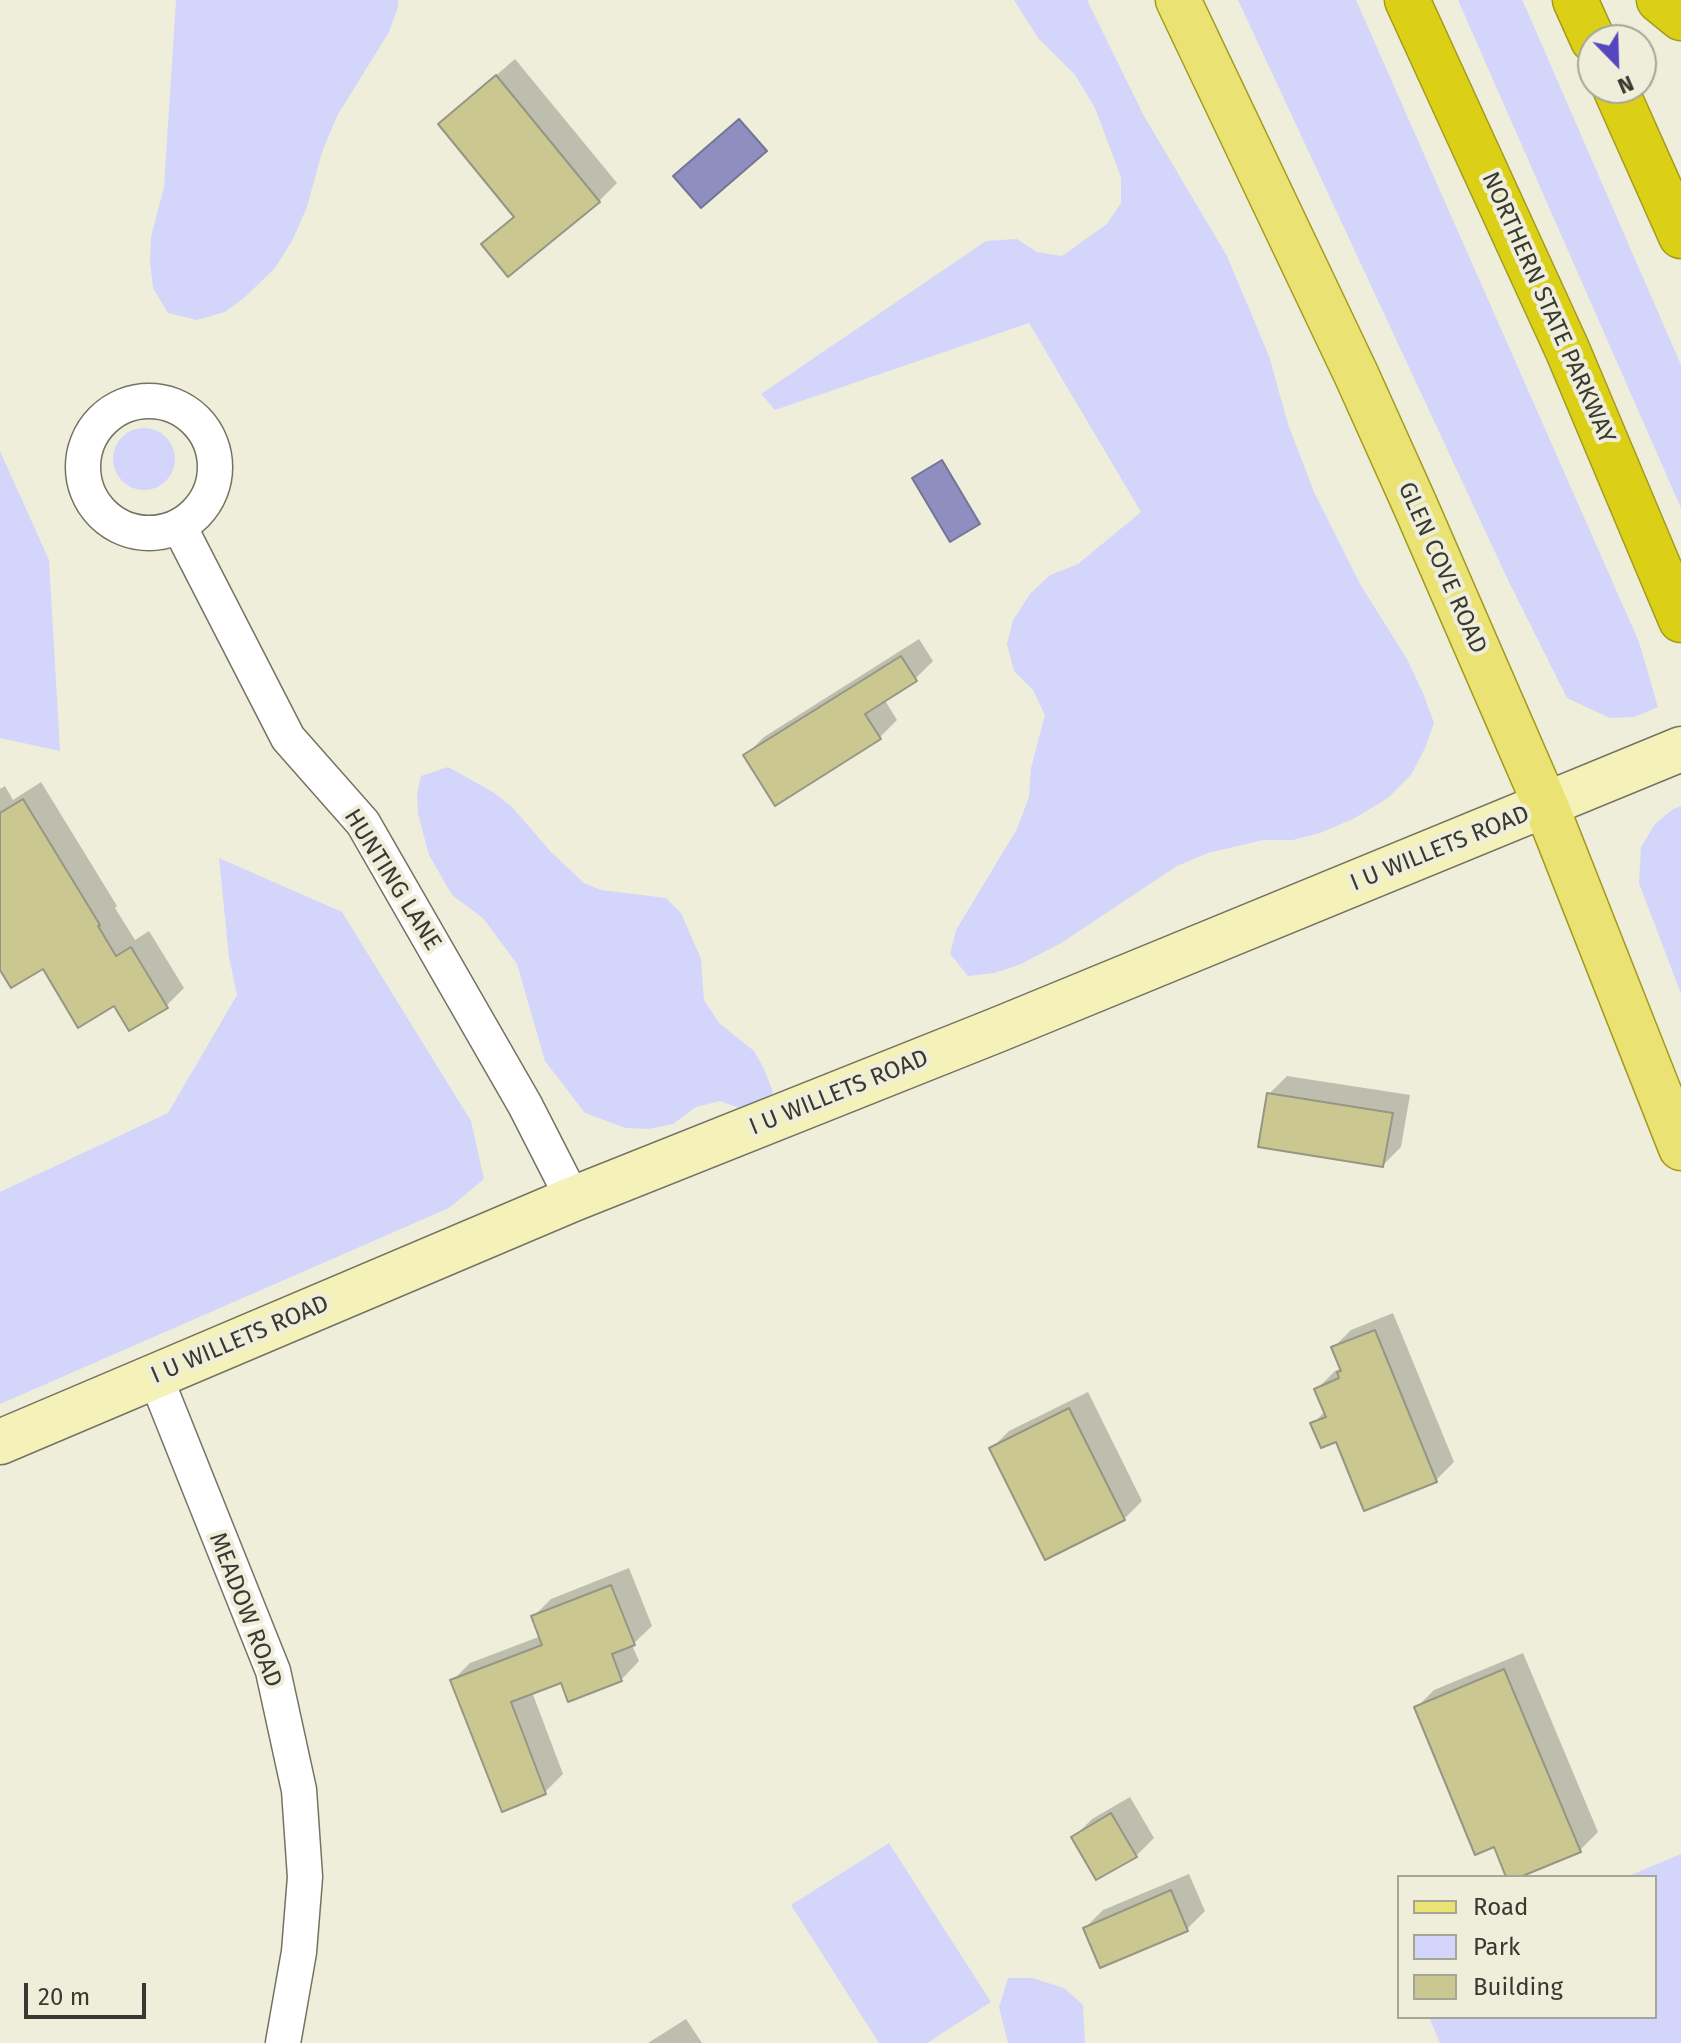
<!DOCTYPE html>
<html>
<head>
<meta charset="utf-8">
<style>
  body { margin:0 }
  #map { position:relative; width:1681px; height:2043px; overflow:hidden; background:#eeeedb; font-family:"Fira Sans",sans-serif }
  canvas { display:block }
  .legend { position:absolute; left:1397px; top:1875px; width:260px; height:144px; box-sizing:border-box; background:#eeeedb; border:2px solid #a6a697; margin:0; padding:10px 14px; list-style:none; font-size:24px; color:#393932 }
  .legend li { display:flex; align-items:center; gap:16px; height:40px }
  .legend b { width:40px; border:2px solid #a6a697 }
  .north { position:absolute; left:1577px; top:24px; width:80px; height:80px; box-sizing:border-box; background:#eeeedb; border:2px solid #a6a697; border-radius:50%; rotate:157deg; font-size:22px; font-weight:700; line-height:32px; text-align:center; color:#393932 }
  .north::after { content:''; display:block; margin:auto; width:28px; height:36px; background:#5747bf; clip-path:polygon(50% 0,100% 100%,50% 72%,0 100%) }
  .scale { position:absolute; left:24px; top:1983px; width:122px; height:36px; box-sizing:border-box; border:4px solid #393932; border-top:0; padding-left:10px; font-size:24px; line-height:28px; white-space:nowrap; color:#393932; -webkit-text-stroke:6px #eeeedb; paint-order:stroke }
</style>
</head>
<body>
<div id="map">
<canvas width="1681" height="2043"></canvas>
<ul class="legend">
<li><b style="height:10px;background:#eae373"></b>Road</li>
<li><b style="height:22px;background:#d4d5fb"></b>Park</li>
<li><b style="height:22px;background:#cac791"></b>Building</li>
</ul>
<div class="north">N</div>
<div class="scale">20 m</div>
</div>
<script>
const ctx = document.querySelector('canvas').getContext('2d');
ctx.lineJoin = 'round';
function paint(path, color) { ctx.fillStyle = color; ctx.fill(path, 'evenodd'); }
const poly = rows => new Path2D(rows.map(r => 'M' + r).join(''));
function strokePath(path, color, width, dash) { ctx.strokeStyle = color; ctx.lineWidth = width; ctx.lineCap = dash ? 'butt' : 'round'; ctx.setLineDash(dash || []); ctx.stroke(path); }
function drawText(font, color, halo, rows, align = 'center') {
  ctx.font = font + ' "Fira Sans",sans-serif'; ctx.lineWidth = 8; ctx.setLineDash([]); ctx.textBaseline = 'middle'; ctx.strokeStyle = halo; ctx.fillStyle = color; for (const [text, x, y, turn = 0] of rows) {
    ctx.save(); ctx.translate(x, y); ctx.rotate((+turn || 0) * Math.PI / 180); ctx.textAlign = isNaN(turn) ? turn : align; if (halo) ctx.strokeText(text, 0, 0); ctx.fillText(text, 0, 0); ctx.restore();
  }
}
paint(poly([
  [176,0,398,0,398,7,389,32,337,116,322,152,307,207,292,241,275,268,245,297,225,312,197,320,168,313,153,288,150,261,151,237,164,187],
  [1014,0,1087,0,1144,116,1227,256,1269,356,1288,424,1314,492,1360,584,1407,659,1423,693,1434,723,1425,748,1411,775,1388,798,1353,819,1320,833,1293,840,1263,840,1208,853,1177,866,1061,943,1019,965,994,973,968,976,950,954,956,930,1017,829,1029,797,1031,768,1045,715,1033,690,1014,671,1007,644,1013,620,1030,594,1050,575,1078,564,1141,512,1029,323,775,410,761,394,986,241,1017,239,1037,252,1062,256,1107,224,1121,203,1121,177,1095,108,1075,75,1038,38],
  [1238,0,1356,0,1639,642,1658,707,1634,717,1610,718,1567,698,1508,580],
  [1458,0,1522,0,1525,6,1681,365,1681,508],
  '113 459a31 31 0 1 1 62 0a31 31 0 1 1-62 0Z',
  [0,451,49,560,60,751,0,738],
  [448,767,493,792,512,807,551,852,584,883,601,890,666,898,681,913,701,959,704,1000,719,1023,754,1051,764,1069,773,1092,763,1107,739,1108,720,1101,696,1107,673,1124,648,1129,626,1128,585,1113,545,1061,517,964,483,918,452,895,429,855,418,814,417,794,421,776],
  [1681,806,1681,994,1639,883,1641,847,1655,824,1673,809],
  [219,858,342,912,471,1121,484,1179,449,1208,0,1404,0,1192,168,1113,237,995,229,957],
  [889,1843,991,2002,927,2043,879,2043,791,1905],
  [1681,1854,1681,2043,1440,2043,1429,2017,1655,2017,1655,1877,1626,1877],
  [1008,1978,1032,1978,1064,1988,1083,2005,1085,2043,1008,2043,999,2007]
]), '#d4d5fb');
const water = poly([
  [739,119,767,151,701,208,673,176,739,119],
  [942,460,980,524,950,542,912,478,942,460]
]);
paint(water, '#8e8fc0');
strokePath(water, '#747595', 2);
paint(poly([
  [515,59,617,183,599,201,484,244,515,215,440,124],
  [919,639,933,661,915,679,884,699,897,720,879,738,746,755,764,737],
  [41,782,117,906,115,908,135,940,149,931,184,988,166,1006,114,1004,43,966,0,966,0,789,5,786,13,800],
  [1287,1076,1410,1095,1401,1147,1383,1165,1269,1094],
  [1393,1313,1454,1462,1436,1480,1337,1439,1313,1424,1325,1411,1317,1389,1335,1371,1342,1368,1333,1348,1351,1330],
  [1088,1392,1142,1501,1124,1519,991,1449,1009,1431],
  [629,1568,652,1626,632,1645,639,1661,621,1680,562,1681,532,1692,563,1774,545,1792,452,1681,470,1663,541,1636,533,1617,551,1599],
  [1523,1653,1598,1832,1580,1850,1515,1877,1508,1877,1495,1845,1416,1708,1434,1690],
  [1130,1797,1154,1838,1136,1856,1074,1837,1092,1819],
  [1189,1874,1205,1911,1187,1929,1085,1928,1103,1910],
  [686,2019,702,2043,648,2043]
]), '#0003');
const building = poly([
  [496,75,600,202,508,277,481,244,514,217,438,124,496,75],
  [901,656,917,681,865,714,881,739,775,806,743,755,901,656],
  [23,799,100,925,98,926,116,956,131,947,168,1008,129,1031,114,1006,78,1028,43,969,11,988,0,970,0,813,23,799],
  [1267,1093,1393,1113,1383,1167,1258,1147,1267,1093],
  [1375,1330,1437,1482,1364,1511,1336,1442,1321,1448,1310,1423,1326,1417,1314,1389,1339,1378,1337,1372,1341,1371,1331,1347,1375,1330],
  [1069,1408,1125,1520,1045,1560,989,1448,1069,1408],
  [611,1585,635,1645,612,1654,622,1681,568,1702,561,1683,511,1702,546,1794,502,1812,450,1680,542,1645,531,1616,611,1585],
  [1504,1669,1581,1852,1520,1877,1506,1877,1494,1847,1475,1855,1414,1707,1504,1669],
  [1111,1813,1137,1857,1096,1880,1071,1837,1111,1813],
  [1171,1890,1188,1931,1100,1968,1083,1928,1171,1890]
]);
paint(building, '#cac791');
strokePath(building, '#969685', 2);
const street = poly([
  '83 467a66 66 0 1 1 132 0a66 66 0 1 1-132 0Z',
  [179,526,288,738,363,823,525,1105,573,1199],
  [155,1376,273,1671,299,1790,305,1877,299,1952,283,2043]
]);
const secondary = poly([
  [0,1442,573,1199,997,1030,1681,749]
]);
const primary = poly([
  [1178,0,1356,374,1415,505,1546,806,1681,1148]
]);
const highway = poly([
  [1407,0,1567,349,1681,620],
  [1575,0,1593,40],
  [1659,0,1681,18],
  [1615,88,1681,236]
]);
strokePath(street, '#747363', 37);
strokePath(secondary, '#747363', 47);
strokePath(primary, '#a39b20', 47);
strokePath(highway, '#a39b20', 47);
strokePath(street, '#fff', 34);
strokePath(secondary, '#f4f1b9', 44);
strokePath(primary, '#eae373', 44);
strokePath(highway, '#dcd016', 44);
drawText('24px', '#393932', '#eeeedb', [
  ["NORTHERN STATE PARKWAY",1548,308,66],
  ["GLEN COVE ROAD",1442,568,66],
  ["I U WILLETS ROAD",1440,849,-22],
  ["HUNTING LANE",392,880,58],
  ["I U WILLETS ROAD",839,1093,-22],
  ["I U WILLETS ROAD",240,1340,-23],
  ["MEADOW ROAD",245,1610,69]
]);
</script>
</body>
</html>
